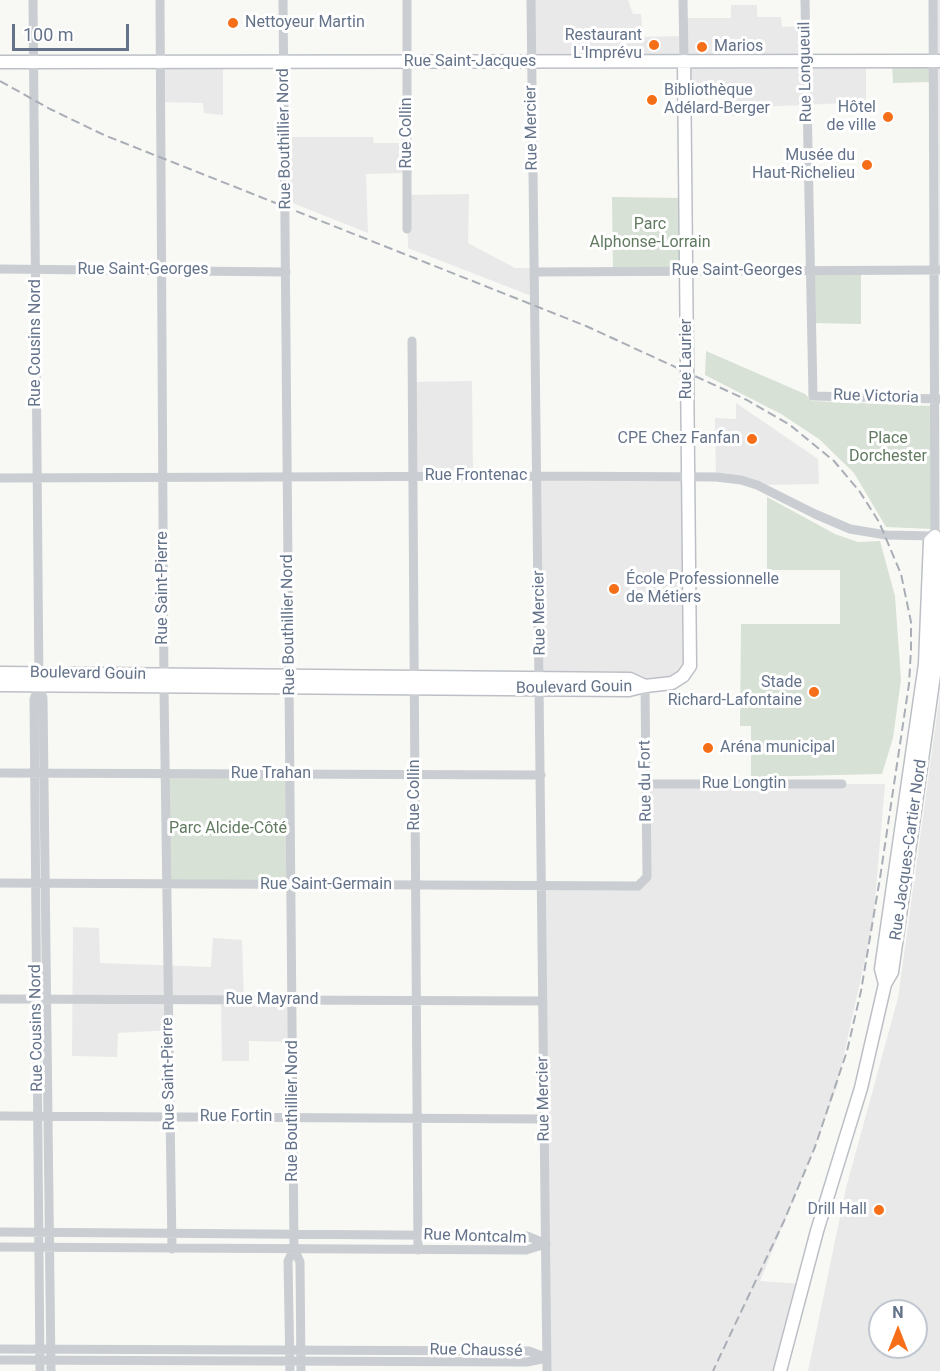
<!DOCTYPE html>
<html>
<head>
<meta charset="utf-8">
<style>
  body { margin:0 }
  #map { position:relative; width:940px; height:1371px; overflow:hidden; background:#f8f9f5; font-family:Roboto,sans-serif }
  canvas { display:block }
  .north { position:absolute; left:868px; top:1299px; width:60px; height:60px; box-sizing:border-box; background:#fff; border:2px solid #c1c7d0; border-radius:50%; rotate:0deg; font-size:16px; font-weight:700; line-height:24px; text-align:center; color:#64738a }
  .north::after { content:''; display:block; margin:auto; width:21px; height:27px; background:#f66f18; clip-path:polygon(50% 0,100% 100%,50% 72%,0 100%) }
  .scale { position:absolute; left:12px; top:24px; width:117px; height:27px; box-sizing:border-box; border:3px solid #64738a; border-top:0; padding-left:8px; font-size:18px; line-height:21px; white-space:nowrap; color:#64738a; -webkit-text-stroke:4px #fff; paint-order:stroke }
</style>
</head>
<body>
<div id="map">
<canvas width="940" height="1371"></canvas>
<div class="north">N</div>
<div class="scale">100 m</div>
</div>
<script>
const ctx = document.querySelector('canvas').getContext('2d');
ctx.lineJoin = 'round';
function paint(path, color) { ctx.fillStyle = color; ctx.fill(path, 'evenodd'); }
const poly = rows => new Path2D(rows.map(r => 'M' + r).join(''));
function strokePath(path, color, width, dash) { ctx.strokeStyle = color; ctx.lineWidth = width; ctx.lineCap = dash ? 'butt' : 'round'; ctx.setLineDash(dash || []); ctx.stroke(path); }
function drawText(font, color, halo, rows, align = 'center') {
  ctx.font = font + ' Roboto,sans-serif'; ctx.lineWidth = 6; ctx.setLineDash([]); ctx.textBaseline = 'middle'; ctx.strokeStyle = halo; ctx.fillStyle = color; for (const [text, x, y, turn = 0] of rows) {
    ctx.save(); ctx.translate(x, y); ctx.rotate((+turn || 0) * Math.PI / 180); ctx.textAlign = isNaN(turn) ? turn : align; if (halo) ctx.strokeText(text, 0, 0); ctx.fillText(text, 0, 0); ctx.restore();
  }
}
paint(poly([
  [531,0,628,0,633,14,641,14,643,37,683,36,683,18,731,18,731,5,757,5,757,17,781,17,782,27,805,26,805,62,933,61,933,0,940,0,940,270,935,270,931,63,866,64,866,102,760,107,760,114,731,116,730,96,685,97,684,62,532,62],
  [160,62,223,62,223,115,204,113,203,103,160,102],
  [285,137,373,137,374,143,407,143,407,173,366,174,368,233,285,200],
  [469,194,468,243,515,268,534,268,534,297,408,248,407,195],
  [472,381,473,476,413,476,412,382],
  [736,403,818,459,819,484,757,485,716,477,715,418,736,419],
  [538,476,688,476,690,666,672,683,540,678],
  [940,693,940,1371,808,1371,846,1188,898,998],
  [880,1311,916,1311,916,1347,880,1347],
  [646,784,885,784,873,923,837,1086,815,1147,760,1281,803,1284,780,1371,547,1371,542,886,638,886,647,877],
  [73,927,99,928,100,963,211,967,213,938,242,940,244,1000,292,1000,293,1042,249,1041,249,1061,222,1061,221,997,168,1000,173,1030,118,1033,117,1057,72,1056]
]), '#e9e9e9');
paint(poly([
  [932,63,932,82,893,83,892,64],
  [612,197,686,198,687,271,613,272],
  [861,270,861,324,811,323,810,271],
  [706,351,805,394,812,401,932,406,932,529,886,527,854,473,819,439,781,414,705,375],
  [767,497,835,534,858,542,880,541,895,596,901,680,893,738,882,774,751,777,751,726,740,726,741,624,840,624,840,570,767,570],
  [165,773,291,774,292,885,167,884]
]), '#d8e1d6');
const secondary = poly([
  [0,62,940,61],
  [0,673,630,679,645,686],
  [0,685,629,690,645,686,672,683,683,676,690,666,684,61],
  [885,984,881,969,925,664,930,541,935,536],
  [780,1371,817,1231,861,1088,885,984,892,972,936,661,940,542,935,536]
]);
strokePath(secondary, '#bcc0c6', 15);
strokePath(poly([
  [33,0,39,686,43,698,51,1371],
  [160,0,164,690,172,1249],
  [283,0,294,1249,300,1262,301,1371],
  [407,0,407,229],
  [531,0,547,1371],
  [683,0,684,61],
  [805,0,813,396,940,399],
  [0,269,286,272],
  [534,272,940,270],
  [412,341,418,1250],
  [0,478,538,476,716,477,741,480,757,485,815,514,850,529,886,535,935,536,933,0],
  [39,686,34,699,40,1371],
  [0,773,541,775],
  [646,784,842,784],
  [0,883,638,886,647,877,645,686],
  [0,999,543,1001],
  [0,1116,544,1119],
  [0,1232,527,1236,546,1244],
  [0,1247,526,1250,546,1244],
  [0,1349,529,1351,547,1358],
  [0,1360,527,1362,547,1358],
  [290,1371,288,1261,294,1249]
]), '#cacdd1', 9);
strokePath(secondary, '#fff', 12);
strokePath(poly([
  [0,81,50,109,104,135,586,326,747,400,790,425,834,461,860,492,879,522,901,574,911,622,911,649,909,684,880,878,861,991,847,1051,815,1147,784,1221,713,1371]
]), '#a9aeb6', 2, [9, 4.5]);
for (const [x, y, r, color] of [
  [233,23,6,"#f66f18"],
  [654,45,6,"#f66f18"],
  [702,47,6,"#f66f18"],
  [652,100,6,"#f66f18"],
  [888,117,6,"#f66f18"],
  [867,165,6,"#f66f18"],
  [752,439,6,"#f66f18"],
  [614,589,6,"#f66f18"],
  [814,692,6,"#f66f18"],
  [708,748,6,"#f66f18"],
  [879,1210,6,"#f66f18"]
]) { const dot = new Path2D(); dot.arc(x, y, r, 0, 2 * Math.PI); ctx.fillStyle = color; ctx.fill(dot); strokePath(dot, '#fff', 2); }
drawText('16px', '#64738a', '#fff', [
  ["Nettoyeur Martin",245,23,"left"],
  ["Restaurant",642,36],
  ["L'Imprévu",642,54],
  ["Marios",714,47,"left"],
  ["Bibliothèque",664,91,"left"],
  ["Adélard-Berger",664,109,"left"],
  ["Hôtel",876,108],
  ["de ville",876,126],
  ["Musée du",855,156],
  ["Haut-Richelieu",855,174],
  ["CPE Chez Fanfan",740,439],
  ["École Professionnelle",626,580,"left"],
  ["de Métiers",626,598,"left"],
  ["Stade",802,683],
  ["Richard-Lafontaine",802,701],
  ["Aréna municipal",720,748,"left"],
  ["Drill Hall",867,1210]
], 'right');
drawText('16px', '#64738a', '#fff', [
  ["Rue Saint-Jacques",470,62],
  ["Rue Longueuil",806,72,-91],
  ["Rue Mercier",532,128,-91],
  ["Rue Collin",407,133,-90],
  ["Rue Bouthillier Nord",285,139,-91],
  ["Rue Saint-Georges",143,270],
  ["Rue Saint-Georges",737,271],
  ["Rue Cousins Nord",36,343,-90],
  ["Rue Laurier",687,359,-90],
  ["Rue Victoria",876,397,2],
  ["Rue Frontenac",476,476],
  ["Rue Saint-Pierre",163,588,-90],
  ["Rue Mercier",540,613,-91],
  ["Rue Bouthillier Nord",289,625,-91],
  ["Boulevard Gouin",88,674,1],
  ["Boulevard Gouin",574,688,-1],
  ["Rue Trahan",271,774],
  ["Rue du Fort",646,781,-91],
  ["Rue Longtin",744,784],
  ["Rue Collin",415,795,-90],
  ["Rue Jacques-Cartier Nord",909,850,-82],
  ["Rue Saint-Germain",326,885],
  ["Rue Mayrand",272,1000],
  ["Rue Cousins Nord",37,1028,-91],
  ["Rue Saint-Pierre",169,1074,-91],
  ["Rue Mercier",544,1099,-91],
  ["Rue Bouthillier Nord",293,1111,-90],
  ["Rue Fortin",236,1117],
  ["Rue Montcalm",475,1237,2],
  ["Rue Chaussé",476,1351,1]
]);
drawText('16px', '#617a60', '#fff', [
  ["Parc",650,225],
  ["Alphonse-Lorrain",650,243],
  ["Place",888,439],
  ["Dorchester",888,457],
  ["Parc Alcide-Côté",228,829]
]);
</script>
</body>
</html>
